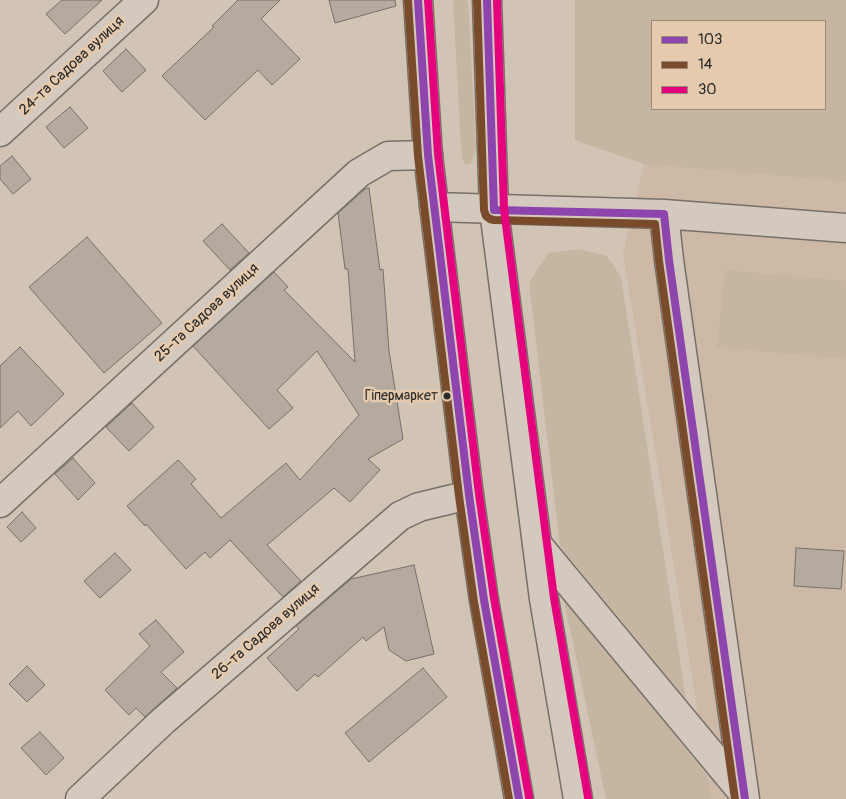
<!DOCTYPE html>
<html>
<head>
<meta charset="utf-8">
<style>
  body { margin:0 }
  #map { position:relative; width:846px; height:799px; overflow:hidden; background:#d2c4b5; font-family:Pangolin,sans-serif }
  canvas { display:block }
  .legend { position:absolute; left:651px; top:20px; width:175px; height:90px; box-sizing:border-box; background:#e6caad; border:1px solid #9b8a79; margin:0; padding:6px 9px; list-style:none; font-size:15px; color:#2b2b2b }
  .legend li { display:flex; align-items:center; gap:10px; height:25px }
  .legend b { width:25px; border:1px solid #9b8a79 }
</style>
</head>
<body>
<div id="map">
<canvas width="846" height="799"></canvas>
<ul class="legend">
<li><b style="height:6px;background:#8e44ad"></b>103</li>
<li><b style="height:6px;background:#7a4b2a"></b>14</li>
<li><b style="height:6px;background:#e5007d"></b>30</li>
</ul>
</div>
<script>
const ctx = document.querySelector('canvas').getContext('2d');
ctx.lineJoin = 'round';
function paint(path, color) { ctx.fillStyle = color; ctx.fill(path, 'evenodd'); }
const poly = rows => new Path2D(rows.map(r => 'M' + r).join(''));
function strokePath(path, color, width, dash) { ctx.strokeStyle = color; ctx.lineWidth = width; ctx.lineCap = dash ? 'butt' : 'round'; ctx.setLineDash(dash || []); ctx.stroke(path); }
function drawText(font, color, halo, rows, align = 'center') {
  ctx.font = font + ' Pangolin,sans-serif'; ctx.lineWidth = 5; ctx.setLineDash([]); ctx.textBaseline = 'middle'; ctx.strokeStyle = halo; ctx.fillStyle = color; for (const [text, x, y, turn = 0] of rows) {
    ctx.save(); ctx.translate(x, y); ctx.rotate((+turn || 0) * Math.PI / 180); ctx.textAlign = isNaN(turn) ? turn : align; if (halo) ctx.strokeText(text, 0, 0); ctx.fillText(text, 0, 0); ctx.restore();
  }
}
paint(poly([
  [644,164,846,182,846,799,712,799,623,254]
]), '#cdb9a5');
paint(poly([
  [453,0,468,0,476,147,474,157,470,164,465,164,462,158,461,148],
  [575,0,846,0,846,182,644,164,575,140],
  [652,21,825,21,825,109,652,109],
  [579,249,607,256,621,277,686,699,560,546,529,283,548,253],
  [725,270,846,281,846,359,717,347],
  [563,596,707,775,712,799,606,799]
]), '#c6b5a1');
const building = poly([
  [62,0,102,0,65,34,46,14,62,0],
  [238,0,280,0,261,19,300,59,272,85,258,70,205,120,162,76,214,27,212,26,238,0],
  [329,0,395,0,396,6,335,23,329,0],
  [126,49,146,70,122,92,103,71,126,49],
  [70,107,88,128,64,148,46,127,70,107],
  [12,156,31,179,13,194,0,179,0,166,12,156],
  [369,188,380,270,383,269,389,351,403,439,368,459,380,470,350,502,334,488,267,545,301,581,283,597,230,540,210,558,205,552,186,569,146,524,145,526,127,506,178,460,196,479,191,484,221,518,286,463,300,480,359,415,317,351,277,390,293,408,269,429,193,346,274,272,288,287,284,290,355,362,348,269,345,269,338,213,365,189,369,188],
  [222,224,249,253,230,270,203,241,222,224],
  [87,237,162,323,104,373,29,287,87,237],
  [20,347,64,394,31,426,18,411,0,428,0,366,20,347],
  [132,403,154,427,129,451,106,427,132,403],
  [73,458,95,483,78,500,55,474,73,458],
  [22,512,36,528,21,542,7,527,22,512],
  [796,548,844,551,841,589,794,586,796,548],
  [115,553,131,570,100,598,84,581,115,553],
  [414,565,434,654,406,661,389,650,384,627,366,641,363,637,318,677,315,674,297,691,267,658,299,629,296,626,351,579,414,565],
  [156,620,184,652,161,672,177,688,145,717,136,708,129,715,105,690,150,646,139,634,156,620],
  [27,666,45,685,27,702,9,684,27,666],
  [423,668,447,697,369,762,345,733,423,668],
  [40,732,64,758,46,775,21,748,40,732]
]);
paint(building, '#b4aa9f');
strokePath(building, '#767069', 1);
const minor = poly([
  [0,132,144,0],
  [434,207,664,214,846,228],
  [664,214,669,260,745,799],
  [0,503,359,173,388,156,428,155],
  [537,544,744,794],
  [80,799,163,721,400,516,419,507,469,495]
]);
const highway = poly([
  [418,0,428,155,469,495,484,600,519,799],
  [487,0,494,210,544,599,578,799]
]);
strokePath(minor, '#767069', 31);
strokePath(highway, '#767069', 31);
strokePath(minor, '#d3c9be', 28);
strokePath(highway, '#d3c9be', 28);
strokePath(poly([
  [418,0,428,155,469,495,484,600,519,799],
  [487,0,494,210,664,214,669,260,745,799]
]), '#8e44ad', 8);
strokePath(poly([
  [477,0,484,210,486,216,490,219,494,220,655,224,659,261,735,799],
  [408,1,418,156,459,496,474,602,509,799]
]), '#7a4b2a', 8);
strokePath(poly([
  [428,0,438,154,479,494,494,598,529,797],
  [497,0,504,209,554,598,588,797]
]), '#e5007d', 8);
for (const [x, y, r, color] of [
  [447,396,4.5,"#2b2b2b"]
]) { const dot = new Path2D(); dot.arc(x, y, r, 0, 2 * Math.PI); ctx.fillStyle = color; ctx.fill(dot); strokePath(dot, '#e6caad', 2); }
drawText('14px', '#2b2b2b', '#e6caad', [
  ["Гіпермаркет",438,396]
], 'right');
drawText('15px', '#2b2b2b', '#e6caad', [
  ["24-та Садова вулиця",72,66,-43],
  ["25-та Садова вулиця",207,313,-43],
  ["26-та Садова вулиця",266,632,-41]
]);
</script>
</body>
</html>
